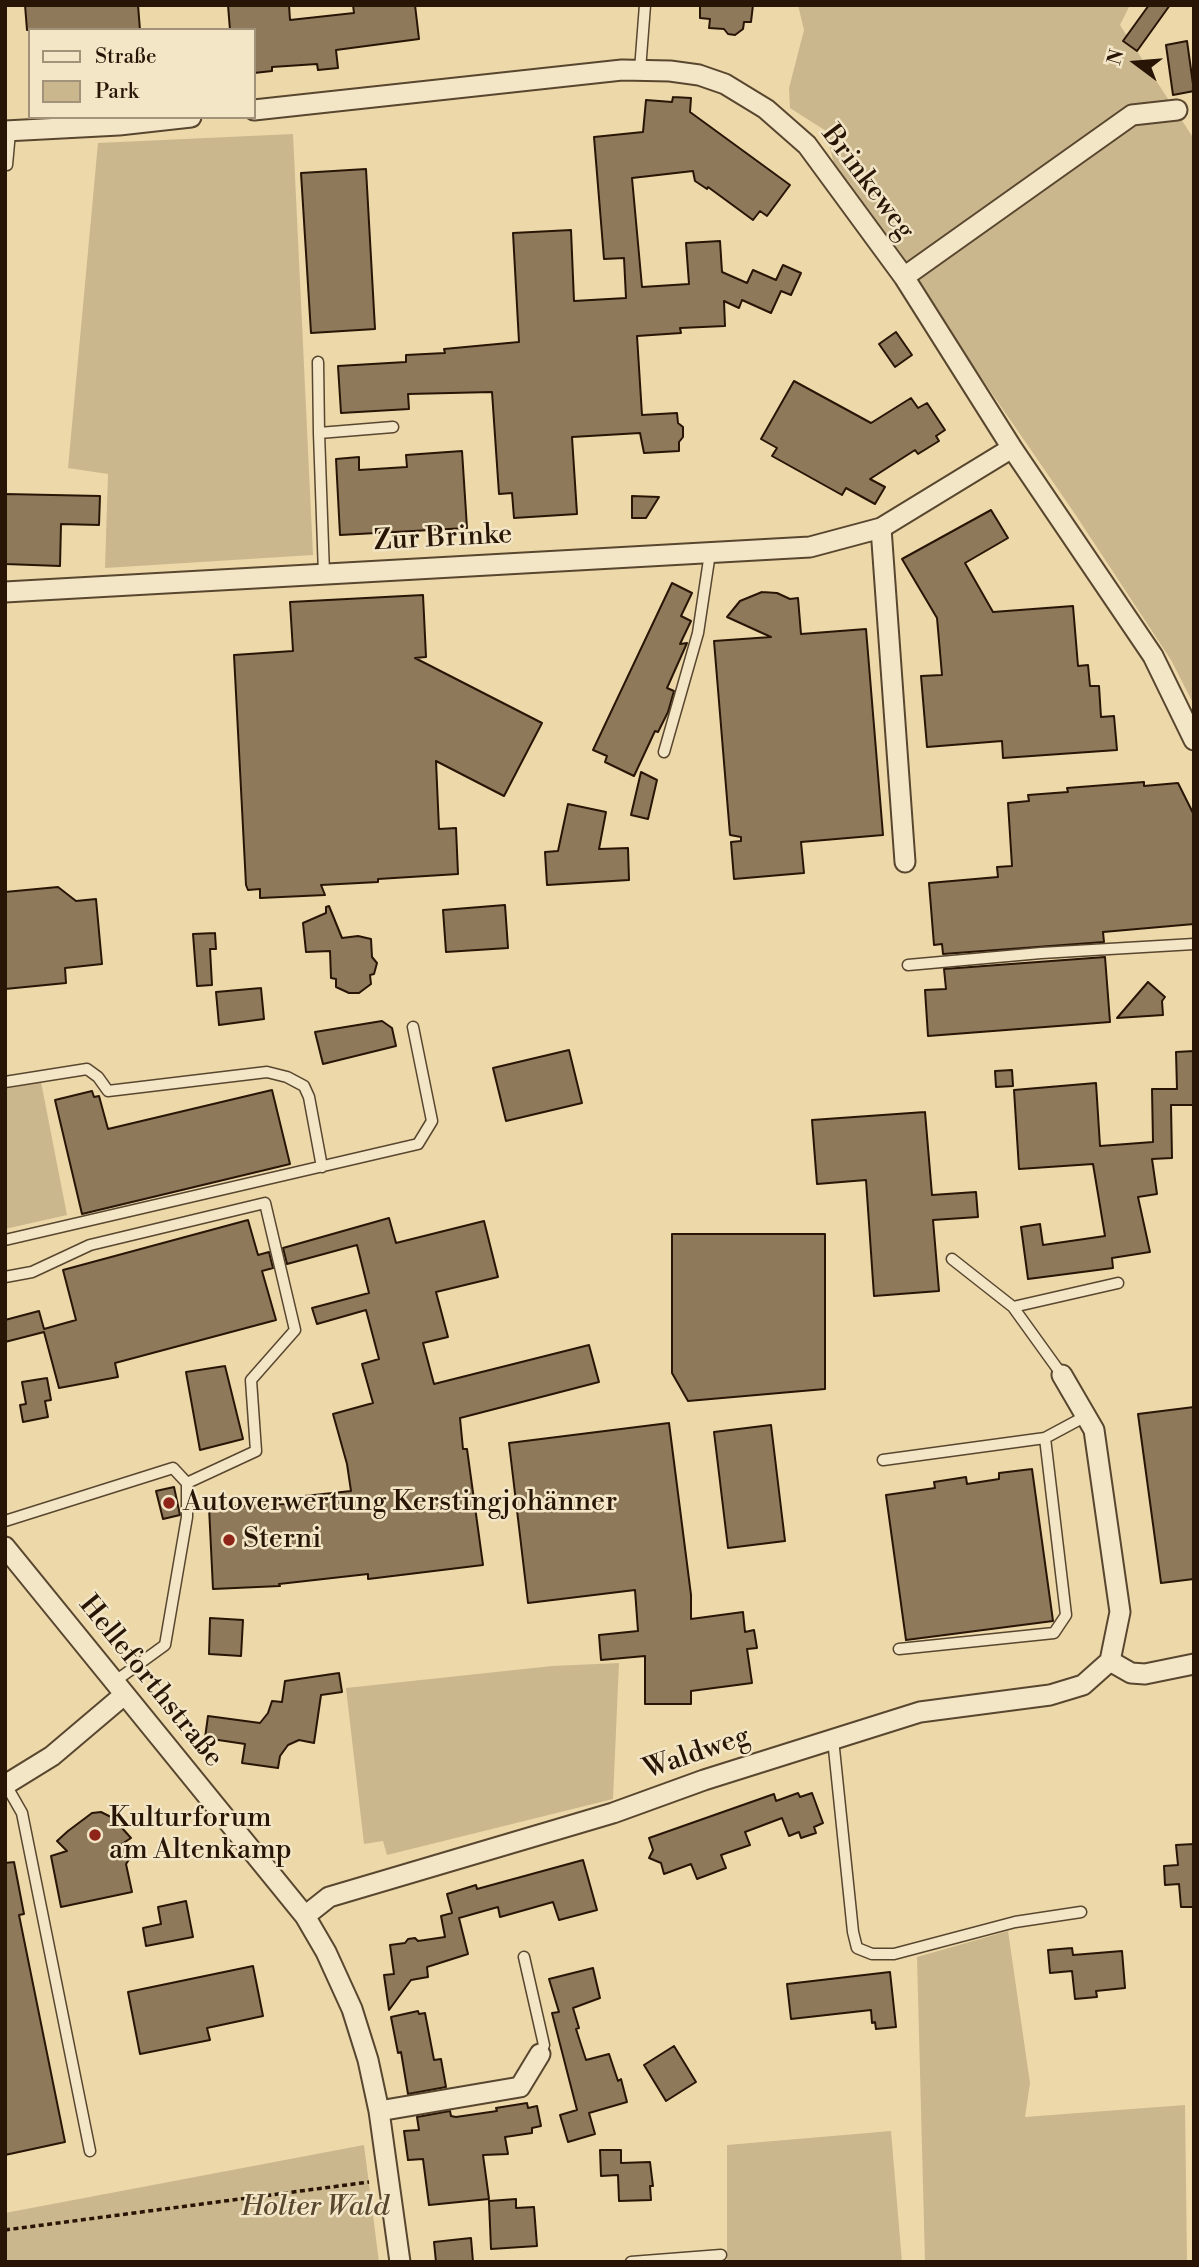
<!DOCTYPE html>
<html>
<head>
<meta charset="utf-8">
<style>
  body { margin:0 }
  #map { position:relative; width:1199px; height:2267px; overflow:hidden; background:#ecd8a9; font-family:"Libre Bodoni",serif }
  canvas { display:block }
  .frame { position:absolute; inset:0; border:7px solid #281506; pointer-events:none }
  .legend { position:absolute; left:28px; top:28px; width:228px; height:91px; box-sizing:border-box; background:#f3e6c7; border:2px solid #a2927a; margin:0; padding:9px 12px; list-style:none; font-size:21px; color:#281506 }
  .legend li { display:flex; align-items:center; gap:14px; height:35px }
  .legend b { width:35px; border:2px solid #a2927a }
  .north { position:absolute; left:1101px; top:28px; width:70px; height:70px; -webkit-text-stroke:5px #f3e6c7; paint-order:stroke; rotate:286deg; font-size:19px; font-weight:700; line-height:28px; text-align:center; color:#281506 }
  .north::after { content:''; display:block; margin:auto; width:24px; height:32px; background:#281506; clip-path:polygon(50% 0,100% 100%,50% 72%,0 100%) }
</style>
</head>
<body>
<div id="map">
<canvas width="1199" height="2267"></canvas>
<div class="frame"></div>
<ul class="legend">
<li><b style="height:9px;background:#f3e6c7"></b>Straße</li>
<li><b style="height:19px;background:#cbb78d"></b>Park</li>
</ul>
<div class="north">N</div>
</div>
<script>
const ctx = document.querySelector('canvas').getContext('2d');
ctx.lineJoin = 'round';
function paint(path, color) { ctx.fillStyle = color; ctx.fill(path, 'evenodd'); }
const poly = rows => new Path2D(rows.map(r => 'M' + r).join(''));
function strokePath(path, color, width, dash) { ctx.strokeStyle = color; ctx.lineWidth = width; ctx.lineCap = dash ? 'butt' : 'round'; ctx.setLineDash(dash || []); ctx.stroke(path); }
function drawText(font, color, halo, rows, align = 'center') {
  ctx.font = font + ' "Libre Bodoni",serif'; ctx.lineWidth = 5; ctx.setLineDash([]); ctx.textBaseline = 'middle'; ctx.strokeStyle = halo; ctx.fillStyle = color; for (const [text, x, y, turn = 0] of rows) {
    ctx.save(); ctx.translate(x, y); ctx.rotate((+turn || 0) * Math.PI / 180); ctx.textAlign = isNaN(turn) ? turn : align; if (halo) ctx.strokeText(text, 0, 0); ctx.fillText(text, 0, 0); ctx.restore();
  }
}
paint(poly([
  [798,5,1130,5,1120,25,1194,139,1194,705,1171,660,1075,514,834,164,826,131,790,108,789,88,804,30],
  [293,134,313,555,105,568,108,474,68,468,98,143],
  [41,1082,67,1215,5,1229,5,1089],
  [619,1663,613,1799,387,1855,383,1841,364,1844,346,1688,552,1666],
  [1008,1931,1030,2083,1025,2117,1185,2105,1187,2262,925,2262,917,1957],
  [891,2131,902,2262,727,2262,727,2145],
  [364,2145,379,2262,5,2262,5,2213]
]), '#cbb78d');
const building = poly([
  [25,5,138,5,140,30,27,30,25,5],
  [228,5,289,5,290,20,354,13,353,5,415,5,419,39,336,50,338,68,318,70,317,64,272,67,272,71,254,73,254,30,230,30,228,5],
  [700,5,753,5,751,22,744,22,743,29,735,35,728,34,724,29,709,28,710,19,700,18,700,5],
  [1149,5,1170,5,1137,51,1123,41,1149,5],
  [1187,41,1194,91,1173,95,1166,45,1187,41],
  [673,97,691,98,690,112,790,185,767,216,760,211,753,220,708,187,707,189,695,181,693,171,632,178,642,287,689,284,686,243,720,241,722,272,747,283,753,270,776,280,783,265,801,273,791,295,781,291,771,313,742,300,739,308,724,301,725,326,680,328,681,333,637,336,642,415,677,413,678,423,683,427,683,437,679,442,679,451,644,453,640,433,572,437,577,514,514,518,512,493,499,494,492,392,408,394,409,409,341,413,338,366,406,362,406,355,445,353,444,349,519,342,513,233,571,230,574,301,626,298,624,258,604,259,594,137,643,132,646,100,672,102,673,97],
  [366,169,375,329,311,333,301,173,366,169],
  [896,332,912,355,895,367,879,344,896,332],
  [794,381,871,423,911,398,918,408,927,403,945,430,936,436,939,441,918,454,915,450,870,479,885,487,875,504,846,488,842,495,772,456,777,448,761,439,794,381],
  [462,451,467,528,340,535,336,459,359,457,359,470,407,467,406,455,462,451],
  [5,494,100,496,99,525,61,524,60,566,5,564,5,494],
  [632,496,659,497,646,518,632,518,632,496],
  [991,510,1008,538,965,563,993,612,1073,606,1078,666,1088,665,1090,686,1099,686,1101,717,1114,716,1117,750,1003,758,1002,741,927,747,921,676,942,675,937,618,902,559,991,510],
  [672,583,692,593,681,616,691,621,680,644,687,643,667,688,674,691,668,712,658,732,655,731,634,776,605,762,607,756,593,750,672,583],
  [762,592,777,593,790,599,798,598,801,634,866,629,883,835,801,842,804,873,734,879,731,842,741,841,741,837,730,835,714,641,771,637,727,617,740,601,762,592],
  [423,595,426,657,415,658,542,723,504,796,436,761,439,829,456,828,458,874,378,879,378,882,321,885,325,895,260,898,260,889,248,890,246,885,234,655,293,651,290,602,423,595],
  [641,772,657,780,648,819,631,815,641,772],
  [1144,782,1144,786,1178,783,1194,815,1194,924,1103,932,1104,942,943,954,942,944,934,945,929,883,998,877,997,867,1012,866,1008,803,1029,801,1028,795,1068,792,1067,788,1144,782],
  [568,804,606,812,599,849,628,848,629,880,547,885,545,852,558,851,568,804],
  [58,887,76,901,96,899,102,964,65,968,66,983,5,989,5,892,58,887],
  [505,905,508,948,446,952,443,910,505,905],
  [329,906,342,938,358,936,371,939,372,957,377,963,374,974,370,975,371,984,359,993,349,993,336,987,336,979,331,978,330,951,306,952,303,923,326,913,326,907,329,906],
  [215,933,216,949,210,949,212,985,197,986,193,934,215,933],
  [1105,957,1110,1022,928,1036,925,990,946,989,944,969,1105,957],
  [1148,982,1165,997,1162,1001,1163,1015,1117,1018,1148,982],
  [261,988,264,1019,219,1025,216,992,261,988],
  [382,1021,392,1028,396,1046,323,1064,315,1032,382,1021],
  [569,1050,582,1103,506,1121,493,1068,569,1050],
  [1194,1051,1194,1105,1171,1105,1172,1158,1152,1159,1157,1194,1138,1197,1150,1252,1112,1258,1113,1268,1028,1279,1021,1227,1040,1224,1043,1245,1105,1236,1093,1164,1019,1169,1014,1090,1096,1083,1100,1146,1153,1142,1152,1089,1177,1089,1176,1052,1194,1051],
  [1012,1070,1013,1086,996,1087,995,1071,1012,1070],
  [272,1090,290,1164,82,1214,55,1100,92,1091,94,1097,99,1096,108,1129,272,1090],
  [925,1112,932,1195,976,1192,978,1217,933,1220,939,1291,874,1296,866,1180,817,1184,812,1120,925,1112],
  [389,1218,396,1243,484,1221,498,1277,436,1292,448,1337,423,1343,434,1384,589,1345,599,1382,460,1418,463,1449,467,1449,483,1565,368,1579,368,1574,279,1584,280,1586,213,1589,209,1507,286,1504,286,1498,351,1491,347,1464,333,1414,373,1403,362,1364,379,1359,366,1310,317,1324,312,1308,369,1293,357,1245,287,1264,283,1248,389,1218],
  [248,1220,258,1255,269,1252,273,1268,262,1271,276,1320,115,1363,118,1377,59,1388,44,1332,5,1342,5,1320,39,1311,44,1329,76,1320,63,1270,248,1220],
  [672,1234,825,1234,825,1389,688,1401,672,1373,672,1234],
  [225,1366,243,1439,200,1450,186,1372,225,1366],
  [47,1378,51,1400,45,1401,48,1417,23,1422,20,1405,26,1404,22,1382,47,1378],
  [1194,1407,1194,1579,1161,1583,1138,1414,1194,1407],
  [669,1423,691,1595,691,1619,743,1612,745,1632,754,1630,757,1648,747,1649,752,1683,691,1691,691,1704,645,1704,645,1656,601,1660,599,1635,638,1631,635,1590,528,1603,509,1443,669,1423],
  [771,1425,785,1541,728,1548,714,1432,771,1425],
  [1032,1469,1053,1621,906,1640,886,1495,935,1488,934,1482,966,1477,967,1484,999,1479,999,1473,1032,1469],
  [174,1487,180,1515,163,1519,156,1491,174,1487],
  [210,1618,243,1620,241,1656,209,1654,210,1618],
  [339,1673,342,1692,321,1695,314,1743,299,1740,288,1745,280,1756,278,1768,242,1763,245,1744,205,1738,208,1716,260,1723,268,1713,272,1701,282,1702,285,1681,339,1673],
  [798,1793,800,1797,812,1793,823,1823,814,1827,816,1833,801,1838,799,1832,789,1836,782,1818,745,1832,750,1845,721,1855,726,1868,697,1879,691,1864,664,1874,661,1863,649,1858,653,1850,649,1838,774,1794,776,1801,798,1793],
  [101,1812,113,1818,131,1838,122,1844,137,1848,126,1864,132,1892,61,1907,51,1856,67,1851,57,1841,68,1831,92,1813,101,1812],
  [1194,1844,1194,1907,1181,1907,1179,1884,1165,1885,1164,1866,1178,1865,1176,1845,1194,1844],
  [583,1860,597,1910,559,1920,553,1902,500,1917,498,1907,459,1918,468,1954,427,1967,428,1977,411,1980,389,2010,384,1975,394,1974,390,1945,405,1943,408,1939,415,1938,418,1941,445,1937,441,1916,452,1913,447,1894,476,1885,477,1889,583,1860],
  [14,1862,24,1914,19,1915,65,2142,5,2155,5,1863,14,1862],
  [186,1901,193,1937,146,1946,143,1928,161,1924,158,1907,186,1901],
  [1072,1948,1073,1955,1122,1951,1125,1988,1096,1991,1097,1997,1075,1999,1072,1971,1050,1973,1048,1950,1072,1948],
  [253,1966,263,2016,207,2028,210,2040,140,2054,128,1992,253,1966],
  [593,1968,600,1998,573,2008,579,2028,576,2029,586,2060,609,2054,618,2081,621,2079,627,2102,589,2113,595,2134,568,2142,560,2115,577,2110,552,2013,559,2012,549,1979,593,1968],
  [890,1972,896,2027,876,2029,875,2022,872,2023,871,2010,791,2019,787,1984,890,1972],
  [418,2011,419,2014,425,2013,434,2060,441,2059,446,2087,408,2094,401,2052,398,2053,391,2017,418,2011],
  [674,2046,696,2082,666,2101,644,2065,674,2046],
  [527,2103,528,2108,537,2106,541,2126,532,2128,532,2133,505,2137,508,2154,483,2155,489,2199,429,2205,423,2159,408,2160,404,2131,419,2130,417,2117,450,2111,451,2116,456,2117,497,2111,496,2108,527,2103],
  [600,2150,621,2150,621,2163,650,2162,653,2186,650,2186,651,2200,619,2201,618,2175,601,2176,600,2150],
  [516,2199,516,2208,534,2207,537,2246,491,2249,489,2201,516,2199],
  [471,2238,473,2262,436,2262,434,2242,471,2238]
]);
paint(building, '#8e7a5b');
strokePath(building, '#281506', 2);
const lane = poly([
  [640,70,645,5],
  [7,165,10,132],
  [318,362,319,433],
  [324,574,319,433,393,427],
  [664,752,698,633,710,553],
  [908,965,1041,953,1194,944],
  [5,1082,87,1069,98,1077,108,1091,267,1072,287,1077,304,1086,309,1097,322,1167],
  [5,1240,418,1144,432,1121,413,1027],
  [952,1259,1013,1307,1062,1375],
  [5,1277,32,1272,90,1245,265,1203,295,1330,251,1380,256,1451,187,1483],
  [1013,1307,1118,1283],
  [883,1460,1045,1438,1086,1416],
  [5,1521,173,1468,187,1483,187,1517,165,1645,114,1682],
  [899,1649,1054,1633,1066,1615,1045,1438],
  [833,1739,853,1932,857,1948,872,1954,894,1954,1015,1922,1081,1912],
  [6,1785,22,1813,90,2151],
  [524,1957,544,2045,540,2054],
  [631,2262,721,2255]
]);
const street = poly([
  [254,110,622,70,670,71,699,75,725,84,766,109,807,145,904,277,1012,448,1153,656,1194,740],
  [5,131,119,125,191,117],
  [904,277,1132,115,1177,110],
  [881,528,905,862],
  [5,592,810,547,881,528,1012,448],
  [5,1547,305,1916,326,1952,352,2009,368,2060,379,2111,400,2262],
  [1110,1661,1131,1673,1145,1674,1194,1664],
  [5,1785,52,1756,124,1695],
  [305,1916,329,1897,613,1813,704,1780,920,1712,1050,1695,1083,1685,1110,1661,1120,1612,1094,1430,1062,1375],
  [379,2111,520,2087,540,2054]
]);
strokePath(lane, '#59462f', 13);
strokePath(street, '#59462f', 23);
strokePath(poly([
  [5,2230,369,2182]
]), '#281506', 3.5, [5, 3.5]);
strokePath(lane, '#f3e6c7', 10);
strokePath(street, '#f3e6c7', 19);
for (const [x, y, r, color] of [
  [169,1503,7,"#8f2418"],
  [229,1540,7,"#8f2418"],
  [95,1835,7,"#8f2418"]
]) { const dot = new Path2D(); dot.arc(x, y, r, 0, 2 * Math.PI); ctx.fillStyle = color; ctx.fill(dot); strokePath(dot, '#f3e6c7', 2.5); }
drawText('28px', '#281506', '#f3e6c7', [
  ["Brinkeweg",867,183,53],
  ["Zur Brinke",443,539,-3],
  ["Helleforthstraße",150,1682,51],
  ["Waldweg",697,1754,-19]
]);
drawText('28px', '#281506', '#f3e6c7', [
  ["Autoverwertung Kerstingjohänner",183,1503],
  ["Sterni",243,1540],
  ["Kulturforum",109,1819],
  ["am Altenkamp",109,1851]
], 'left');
drawText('italic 28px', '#59462e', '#f3e6c7', [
  ["Holter Wald",315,2208]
]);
</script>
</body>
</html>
